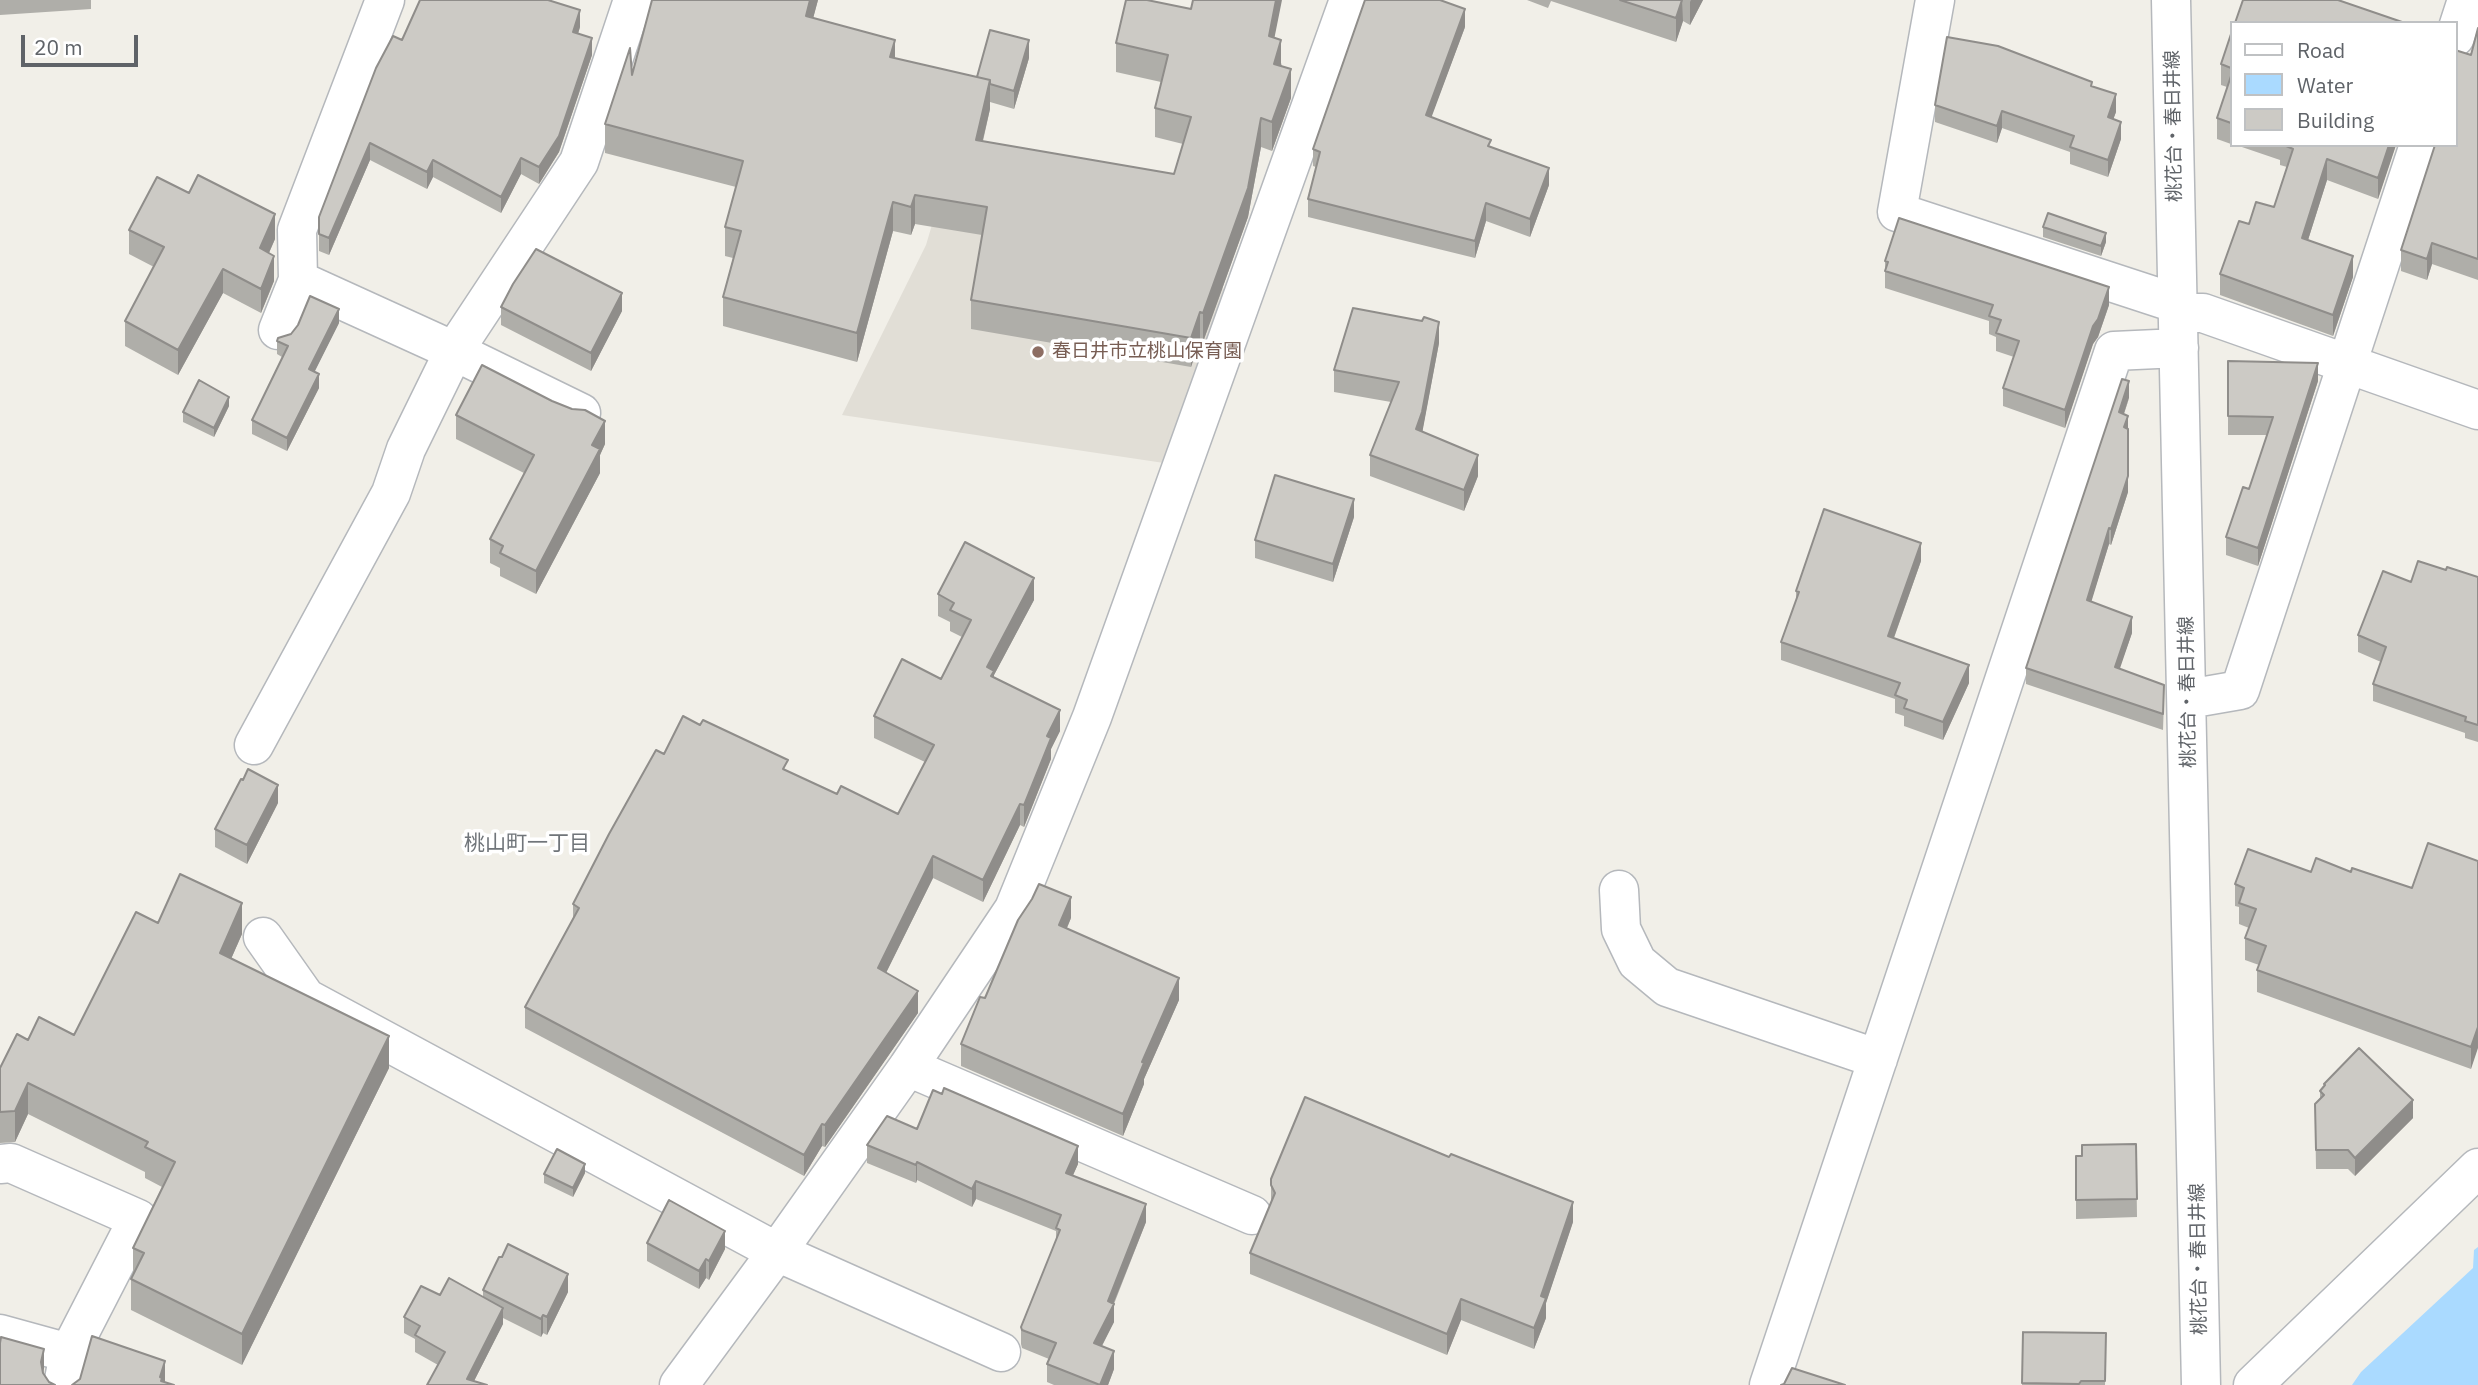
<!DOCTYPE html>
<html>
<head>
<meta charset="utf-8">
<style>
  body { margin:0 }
  #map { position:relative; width:2478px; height:1385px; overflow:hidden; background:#f1efe8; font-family:"IBM Plex Sans",sans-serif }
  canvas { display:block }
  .legend { position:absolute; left:2230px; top:21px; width:228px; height:126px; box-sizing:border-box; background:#fff; border:2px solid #bfc1c3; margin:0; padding:9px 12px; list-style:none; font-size:21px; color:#5f6368 }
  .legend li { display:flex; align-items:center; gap:14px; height:35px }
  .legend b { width:35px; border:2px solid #bfc1c3 }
  .scale { position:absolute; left:21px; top:35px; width:117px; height:32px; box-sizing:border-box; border:4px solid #5f6368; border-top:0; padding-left:9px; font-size:21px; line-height:24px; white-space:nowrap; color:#5f6368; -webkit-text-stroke:5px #fff; paint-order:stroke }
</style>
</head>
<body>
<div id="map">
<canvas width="2478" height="1385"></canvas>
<ul class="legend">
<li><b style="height:9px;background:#fff"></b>Road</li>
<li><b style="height:19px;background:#aadaff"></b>Water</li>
<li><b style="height:19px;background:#cccac5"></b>Building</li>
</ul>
<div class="scale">20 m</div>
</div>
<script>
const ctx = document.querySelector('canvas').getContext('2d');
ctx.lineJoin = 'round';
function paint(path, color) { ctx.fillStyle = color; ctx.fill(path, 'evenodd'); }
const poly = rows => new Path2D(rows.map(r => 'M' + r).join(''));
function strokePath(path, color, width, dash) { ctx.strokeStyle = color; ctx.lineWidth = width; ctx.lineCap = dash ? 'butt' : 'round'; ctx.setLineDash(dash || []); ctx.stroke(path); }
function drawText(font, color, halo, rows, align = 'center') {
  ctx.font = font + ' "IBM Plex Sans","Noto Sans JP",sans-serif'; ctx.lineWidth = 7; ctx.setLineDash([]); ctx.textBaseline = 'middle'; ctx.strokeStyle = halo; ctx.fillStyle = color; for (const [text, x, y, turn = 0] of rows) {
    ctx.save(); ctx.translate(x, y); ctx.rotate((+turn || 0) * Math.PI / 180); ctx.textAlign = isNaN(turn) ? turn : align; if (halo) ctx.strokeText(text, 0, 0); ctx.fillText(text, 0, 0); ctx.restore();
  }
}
paint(poly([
  [953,154,1151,270,1225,289,1164,463,842,415,926,245]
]), '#e1ded6');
paint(poly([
  [2478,1247,2478,1385,2352,1385,2361,1372,2473,1268,2474,1250]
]), '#aadaff');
const minor = poly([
  [385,0,297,230,298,280,454,351,581,413],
  [1935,0,1897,212,2178,304],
  [2171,0,2201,1385],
  [2455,37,2467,0],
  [2178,313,2203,313,2478,410],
  [278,330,298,280],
  [2188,699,2240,690,2419,145],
  [254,745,391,493,406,449,454,351,579,162,633,0],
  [1619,890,1621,929,1637,962,1667,987,1878,1059],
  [263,937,306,998,777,1252,1001,1352],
  [908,1067,1252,1215],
  [0,1164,11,1163,138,1219,69,1353,63,1385],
  [0,1334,69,1353],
  [679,1385,777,1252,908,1067,1014,909,1092,717,1349,0],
  [1769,1385,2114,351,2179,348],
  [2253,1385,2478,1168]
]);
strokePath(minor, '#b5b8bc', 41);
strokePath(minor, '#fff', 38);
paint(poly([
  [0,0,91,0,91,9,0,15],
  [652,0,818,0,813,18,895,58,977,77,1029,58,1014,109,990,102,990,109,983,141,1174,174,1183,144,1155,137,1155,108,1161,82,1116,72,1116,43,1274,38,1291,98,1272,151,1261,147,1248,217,1203,342,1200,340,1191,367,971,329,971,300,982,235,915,224,911,235,893,231,857,362,723,326,723,297,733,258,725,256,725,227,736,187,605,153,605,124,632,75],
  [1527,0,1703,0,1690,25,1683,21,1676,42,1551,1,1548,8],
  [580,27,578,34,592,55,559,152,539,184,521,174,501,213,433,177,427,189,370,160,329,255,319,251,319,217,402,40],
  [1465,27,1431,117,1491,147,1549,185,1530,237,1486,221,1475,258,1308,217,1308,199,1316,167,1313,166,1313,149],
  [2478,28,2478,280,2432,264,2427,280,2401,271,2401,250,2471,55],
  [2231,34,2231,144,2217,139,2217,118,2227,87,2221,85,2221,64],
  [2092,86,2116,112,2113,119,2121,139,2108,177,2070,164,2070,152,2002,128,1997,143,1935,122,1935,105],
  [2236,145,2396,145,2378,199,2327,180,2308,240,2353,277,2333,336,2220,295,2220,274,2249,224,2274,207,2287,167,2280,165,2280,160],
  [2043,227,2106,242,2101,256,2043,237],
  [129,230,275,239,269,253,274,281,261,313,223,293,178,375,125,346,125,321,154,267,129,254],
  [1885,261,2109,305,2098,337,2093,344,2065,428,2003,406,2003,388,2014,357,1996,351,1996,337,1989,334,1989,321,1885,288],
  [501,307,622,311,591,371,501,325],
  [339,323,314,372,319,388,287,451,252,434,252,420,282,357,277,354,277,341],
  [1439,343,1422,432,1478,476,1464,511,1370,476,1370,455,1391,402,1334,392,1334,370],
  [2228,361,2318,381,2258,566,2226,555,2226,537,2249,489,2267,435,2228,435],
  [2129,398,2124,414,2128,492,2111,545,2109,544,2091,601,2132,633,2119,669,2164,701,2163,730,2026,684,2026,668],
  [229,406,214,437,183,422,183,412],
  [456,415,605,444,600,455,600,473,536,594,500,576,500,568,490,563,490,539,524,473,456,439],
  [1354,517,1333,582,1255,558,1255,540],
  [1921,561,1894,638,1969,683,1943,740,1904,726,1904,716,1895,713,1895,699,1781,660,1781,642,1796,601,1796,591],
  [2446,570,2478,577,2478,742,2465,738,2465,733,2373,701,2373,684,2381,662,2358,652,2358,635,2411,582],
  [938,594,1034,600,994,675,994,677,1060,731,1051,749,1051,759,1024,827,1020,825,983,902,933,878,886,973,918,1013,825,1147,822,1146,804,1176,525,1028,525,1007,573,918,573,904,664,754,788,771,837,794,898,814,925,762,874,738,874,716,941,679,962,637,950,631,950,622,938,616],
  [278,803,247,864,215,847,215,829],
  [2478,861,2471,1069,2257,992,2257,970,2259,965,2245,960,2245,938,2249,928,2239,924,2239,907,2235,906,2235,884,2311,872,2351,872,2412,888],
  [1071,918,1067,928,1179,1000,1144,1079,1144,1084,1123,1136,961,1066,961,1044,985,998],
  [158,923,242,934,231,959,389,1068,242,1365,131,1310,131,1279,133,1275,133,1248,162,1187,145,1178,145,1172,28,1114,15,1142,0,1143,0,1068,28,1040,74,1035],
  [2324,1084,2413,1118,2355,1176,2348,1169,2316,1169,2315,1104,2320,1098,2320,1091,2324,1087],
  [917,1129,1078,1164,1073,1175,1146,1222,1114,1304,1114,1322,1102,1346,1114,1369,1108,1385,1054,1385,1047,1382,1047,1364,1049,1359,1022,1348,1021,1344,1021,1327,1056,1241,1056,1231,976,1199,972,1207,917,1180,916,1183,867,1163,867,1145],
  [2136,1144,2137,1217,2076,1219,2076,1156,2082,1156],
  [585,1173,573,1197,544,1183,544,1174],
  [1271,1179,1573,1222,1546,1303,1546,1318,1534,1349,1461,1320,1447,1355,1250,1274,1250,1253,1271,1203],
  [647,1243,725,1249,709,1280,706,1278,699,1289,647,1261],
  [483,1290,568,1292,547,1335,543,1333,541,1337,503,1318,503,1324,474,1381,427,1385,438,1365,415,1352,415,1339,404,1333,404,1317,440,1295,483,1296],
  [2023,1332,2106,1333,2105,1385,2022,1385]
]), '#afaea9');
paint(poly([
  [810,0,818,0,806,45,806,16],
  [1276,0,1282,0,1269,65,1269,36],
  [1682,0,1683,21,1676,42,1676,18],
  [1691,0,1703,0,1690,25,1690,2],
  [1465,9,1465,27,1426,132,1426,115],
  [580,10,580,27,573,49,573,32],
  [592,38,592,55,559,152,539,184,539,167],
  [895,40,895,69,890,57],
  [1029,40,1029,58,1014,109,1014,91],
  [1281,40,1281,69,1274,64],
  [1291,69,1291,98,1272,151,1272,122],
  [990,80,990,109,976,169,976,140],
  [2116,94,2116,112,2108,134,2108,117],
  [2002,111,2002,128,1997,143,1997,126],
  [1261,118,1261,147,1248,217,1203,342,1203,313],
  [2121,122,2121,139,2108,177,2108,160],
  [370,143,370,160,329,255,329,238],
  [2389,145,2396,145,2378,199,2378,178],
  [521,158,521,174,501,213,501,197],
  [2327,159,2327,180,2302,259,2302,238],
  [433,160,433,177,427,189,427,172],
  [1549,168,1549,185,1530,237,1530,219],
  [915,195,915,224,911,235,911,207],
  [893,202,893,231,857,362,857,333],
  [1486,203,1486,221,1475,258,1475,241],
  [275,214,275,239,260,273,260,248],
  [2106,233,2106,242,2101,256,2101,246],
  [2432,243,2432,264,2427,280,2427,259],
  [274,256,274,281,261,313,261,289],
  [2353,256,2353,277,2333,336,2333,315],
  [223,269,223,293,178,375,178,350],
  [2109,287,2109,305,2098,337,2093,344,2065,428,2065,410,2093,326],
  [622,293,622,311,591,371,591,353],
  [339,309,339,323,309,383,309,369],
  [1200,312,1200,340,1191,367,1191,338],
  [1439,322,1439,343,1422,434,1416,429],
  [2318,363,2318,381,2258,566,2258,548],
  [319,374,319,388,287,451,287,438],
  [2129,381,2129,398,2119,428,2119,412],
  [229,397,229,406,214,437,214,428],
  [2128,416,2128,432,2124,427],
  [605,421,605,444,600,455,600,473,536,594,536,571,592,445],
  [1478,455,1478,476,1464,511,1464,490],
  [2128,476,2128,492,2111,545,2111,529],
  [1354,499,1354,517,1333,582,1333,564],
  [2109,528,2109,544,2087,616,2087,600],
  [1921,543,1921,561,1888,654,1888,636],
  [1034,578,1034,600,994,675,994,692,987,667],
  [2132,617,2132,633,2115,683,2115,667],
  [1969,665,1969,683,1943,740,1943,722],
  [1060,710,1060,731,1051,749,1051,759,1024,827,1024,805,1047,736],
  [278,785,278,803,247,864,247,845],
  [1020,804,1020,825,983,902,983,880],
  [933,856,933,878,878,989,878,968],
  [1071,897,1071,918,1059,946,1059,925],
  [242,903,242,934,220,984,220,953],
  [1179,978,1179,1000,1144,1079,1144,1084,1123,1136,1123,1114,1142,1062],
  [918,991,918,1013,825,1147,825,1125],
  [2478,1027,2478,1048,2471,1069,2471,1047],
  [389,1036,389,1068,242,1365,242,1334],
  [28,1083,28,1114,15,1142,15,1111],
  [2413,1100,2413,1118,2355,1176,2355,1158],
  [822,1124,822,1146,804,1176,804,1155],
  [1078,1146,1078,1164,1066,1191,1066,1173],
  [917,1162,917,1180,916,1183,916,1165],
  [585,1164,585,1173,573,1197,573,1188],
  [976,1181,976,1199,972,1207,972,1189],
  [1573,1202,1573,1222,1546,1303,1546,1318,1534,1349,1534,1328,1541,1296],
  [1146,1204,1146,1222,1112,1307,1114,1304,1114,1322,1094,1361,1094,1343,1108,1301],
  [725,1231,725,1249,709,1280,709,1261],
  [706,1259,706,1278,699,1289,699,1271],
  [568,1274,568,1292,547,1335,547,1317],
  [1461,1299,1461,1320,1447,1355,1447,1334],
  [503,1308,503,1324,472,1385,467,1379],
  [543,1315,543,1333,541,1337,541,1319],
  [44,1349,44,1369,41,1382,41,1362],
  [1114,1351,1114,1369,1108,1385,1100,1385],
  [165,1361,165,1381,164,1385,160,1377]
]), '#8f8d8a');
const building = poly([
  [420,0,548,0,580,10,573,32,592,38,559,136,539,167,521,158,501,197,433,160,427,172,370,143,329,238,319,234,319,217,376,68,393,36,402,40,420,0],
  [652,0,810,0,806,16,895,40,890,57,990,80,976,140,1174,174,1191,117,1155,108,1168,55,1116,43,1126,0,1147,0,1191,9,1193,0,1276,0,1269,36,1281,40,1274,64,1291,69,1272,122,1261,118,1248,188,1203,313,1200,312,1191,338,971,300,987,207,915,195,911,207,893,202,857,333,723,297,741,231,725,227,743,161,605,124,630,48,632,75,652,0],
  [1365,0,1440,0,1465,9,1426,115,1491,140,1488,146,1549,168,1530,219,1486,203,1475,241,1308,199,1320,152,1313,149,1365,0],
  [1620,0,1682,0,1676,18,1620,0],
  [2243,0,2338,0,2405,23,2235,23,2243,0],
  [2478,28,2478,259,2432,243,2427,259,2401,250,2435,145,2455,145,2455,50,2471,55,2478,28],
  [990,30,1029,40,1014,91,990,84,990,80,977,77,990,30],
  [2231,34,2231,68,2221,64,2231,34],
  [1947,37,1998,46,2092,82,2091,86,2116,94,2108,117,2121,122,2108,160,2070,147,2074,136,2002,111,1997,126,1935,105,1947,37],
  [2231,76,2231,123,2217,118,2231,76],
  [2284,145,2389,145,2378,178,2327,159,2302,238,2353,256,2333,315,2220,274,2239,221,2249,224,2256,202,2274,207,2293,149,2284,145],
  [198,175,275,214,260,248,274,256,261,289,223,269,178,350,125,321,164,247,129,230,157,177,189,193,198,175],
  [2048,213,2106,233,2101,246,2043,227,2048,213],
  [1899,218,2109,287,2098,319,2093,326,2065,410,2003,388,2019,341,1996,333,2001,320,1989,316,1993,305,1885,271,1888,262,1885,261,1899,218],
  [536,249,622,293,591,353,501,307,513,284,536,249],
  [310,296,339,309,309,369,319,374,287,438,252,420,288,346,277,341,278,338,291,334,298,325,310,296],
  [1353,308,1422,321,1424,317,1439,322,1422,412,1416,429,1478,455,1464,490,1370,455,1399,382,1334,370,1353,308],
  [2228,361,2318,363,2258,548,2226,537,2243,487,2249,489,2273,417,2228,416,2228,361],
  [482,365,552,401,572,409,585,410,605,421,592,445,600,449,536,571,500,553,503,546,490,539,534,455,456,415,482,365],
  [2122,379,2129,381,2119,412,2128,416,2124,427,2128,429,2128,476,2111,529,2109,528,2087,600,2132,617,2115,667,2164,685,2163,714,2026,668,2122,379],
  [199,380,229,397,214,428,183,412,199,380],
  [1275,475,1354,499,1333,564,1255,540,1275,475],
  [1824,509,1921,543,1888,636,1969,665,1943,722,1904,708,1907,700,1895,695,1900,683,1781,642,1799,592,1796,591,1824,509],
  [965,542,1034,578,987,667,994,671,991,676,1060,710,1047,736,1051,738,1024,805,1020,804,983,880,933,856,878,968,918,991,825,1125,822,1124,804,1155,525,1007,579,908,573,904,609,834,656,750,664,754,683,716,700,725,703,720,788,760,783,769,837,794,841,786,898,814,934,745,874,716,902,659,941,679,971,620,950,610,954,603,938,594,965,542],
  [2418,561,2446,570,2447,567,2478,577,2478,725,2465,721,2466,717,2373,684,2386,647,2358,635,2383,571,2411,582,2418,561],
  [248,769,278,785,247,845,215,829,241,779,243,780,248,769],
  [2428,843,2478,861,2478,1027,2471,1047,2257,970,2266,946,2245,938,2256,909,2239,903,2244,888,2235,884,2248,849,2311,872,2316,858,2351,872,2352,868,2412,888,2428,843],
  [180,874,242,903,220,953,389,1036,242,1334,131,1279,144,1253,133,1248,175,1162,145,1147,148,1142,28,1083,15,1111,0,1112,0,1068,17,1034,28,1040,39,1017,74,1035,136,912,158,923,180,874],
  [1039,884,1071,897,1059,925,1179,978,1142,1062,1144,1063,1123,1114,961,1044,980,997,985,998,1018,920,1032,899,1039,884],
  [2359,1048,2413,1100,2355,1158,2348,1150,2316,1150,2315,1104,2324,1095,2320,1091,2325,1085,2324,1084,2359,1048],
  [944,1088,1078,1146,1066,1173,1146,1204,1108,1301,1114,1304,1094,1343,1114,1351,1100,1385,1047,1364,1056,1343,1022,1330,1021,1327,1060,1230,1056,1228,1061,1215,976,1181,972,1189,917,1162,916,1165,867,1145,887,1116,917,1129,933,1090,942,1094,944,1088],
  [1305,1097,1449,1157,1451,1154,1573,1202,1541,1296,1546,1298,1534,1328,1461,1299,1447,1334,1250,1253,1275,1193,1271,1185,1271,1179,1305,1097],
  [2136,1144,2137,1199,2076,1200,2076,1156,2082,1156,2082,1145,2136,1144],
  [557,1149,585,1164,573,1188,544,1174,557,1149],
  [669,1200,725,1231,709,1261,706,1259,699,1271,647,1243,669,1200],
  [508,1244,568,1274,547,1317,543,1315,541,1319,483,1290,499,1257,502,1257,508,1244],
  [449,1278,503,1308,467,1379,487,1385,427,1385,445,1352,415,1335,420,1326,404,1317,421,1286,440,1295,449,1278],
  [2023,1332,2106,1333,2105,1381,2081,1381,2079,1384,2022,1383,2023,1332],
  [92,1336,165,1361,160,1377,162,1378,161,1381,174,1385,72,1385,80,1379,92,1336],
  [1,1337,44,1349,41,1362,43,1373,49,1382,55,1385,0,1385,0,1343,1,1337],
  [1792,1368,1845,1385,1781,1385,1784,1384,1792,1368]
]);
paint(building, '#cccac5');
strokePath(building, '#8f8d8a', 2);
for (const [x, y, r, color] of [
  [1038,352,7,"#8d6e63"]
]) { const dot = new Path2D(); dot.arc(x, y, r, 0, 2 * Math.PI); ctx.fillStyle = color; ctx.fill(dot); strokePath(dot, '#fff', 2.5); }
drawText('19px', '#5f6368', '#fff', [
  ["桃花台・春日井線",2174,126,-91],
  ["桃花台・春日井線",2188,692,-91],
  ["桃花台・春日井線",2199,1259,-91]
]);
drawText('19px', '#785e54', '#fff', [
  ["春日井市立桃山保育園",1052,352]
], 'left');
drawText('21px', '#70757a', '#fff', [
  ["桃山町一丁目",527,844]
]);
</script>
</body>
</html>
